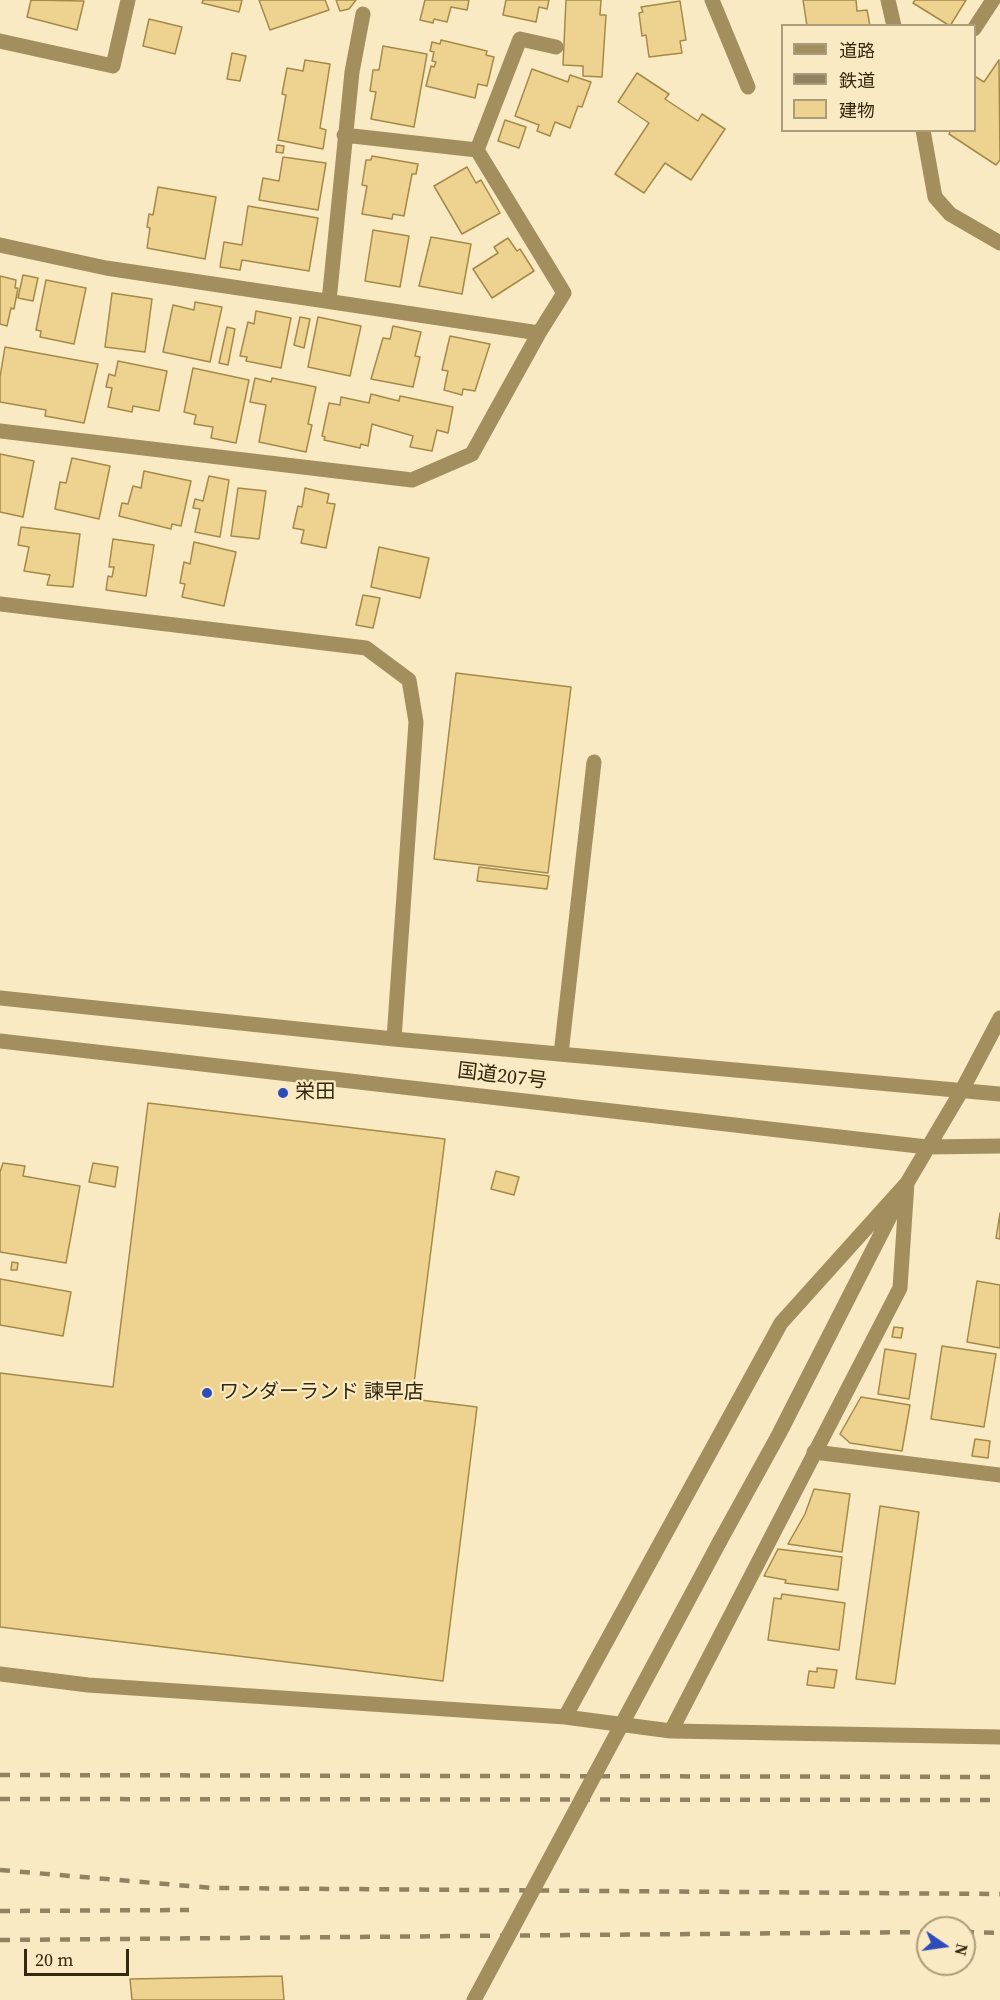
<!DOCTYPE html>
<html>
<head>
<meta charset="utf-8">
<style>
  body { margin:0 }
  #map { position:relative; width:1000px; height:2000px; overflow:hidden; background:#faeac3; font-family:"Source Serif 4","Noto Sans JP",serif }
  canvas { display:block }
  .legend { position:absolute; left:781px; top:24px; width:195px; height:108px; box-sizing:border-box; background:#faeac3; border:2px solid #ab9d7b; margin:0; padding:8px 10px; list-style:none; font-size:18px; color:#34290e }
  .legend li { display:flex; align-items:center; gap:12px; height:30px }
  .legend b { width:30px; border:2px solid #ab9d7b }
  .north { position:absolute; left:916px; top:1916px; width:60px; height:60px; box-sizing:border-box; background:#faeac3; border:2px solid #ab9d7b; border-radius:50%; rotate:103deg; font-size:16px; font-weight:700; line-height:24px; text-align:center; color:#34290e }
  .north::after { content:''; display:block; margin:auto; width:21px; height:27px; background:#2e4bbc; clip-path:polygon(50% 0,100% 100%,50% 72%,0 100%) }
  .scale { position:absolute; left:24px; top:1949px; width:105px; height:27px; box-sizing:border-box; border:3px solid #34290e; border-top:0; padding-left:8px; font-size:18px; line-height:21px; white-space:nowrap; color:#34290e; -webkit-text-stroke:4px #faeac3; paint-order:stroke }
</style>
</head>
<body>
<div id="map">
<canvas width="1000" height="2000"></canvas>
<ul class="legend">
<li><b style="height:8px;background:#a38e5d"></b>道路</li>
<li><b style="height:8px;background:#908362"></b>鉄道</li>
<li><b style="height:16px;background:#eed290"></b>建物</li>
</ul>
<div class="north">N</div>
<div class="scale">20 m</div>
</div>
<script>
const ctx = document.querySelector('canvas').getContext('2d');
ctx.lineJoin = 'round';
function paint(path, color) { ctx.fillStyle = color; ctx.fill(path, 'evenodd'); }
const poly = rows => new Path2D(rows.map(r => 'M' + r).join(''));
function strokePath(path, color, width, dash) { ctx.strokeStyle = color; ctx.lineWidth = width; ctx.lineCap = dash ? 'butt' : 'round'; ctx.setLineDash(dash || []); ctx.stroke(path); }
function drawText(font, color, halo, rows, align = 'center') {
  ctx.font = font + ' "Source Serif 4","Noto Sans JP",serif'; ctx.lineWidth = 4.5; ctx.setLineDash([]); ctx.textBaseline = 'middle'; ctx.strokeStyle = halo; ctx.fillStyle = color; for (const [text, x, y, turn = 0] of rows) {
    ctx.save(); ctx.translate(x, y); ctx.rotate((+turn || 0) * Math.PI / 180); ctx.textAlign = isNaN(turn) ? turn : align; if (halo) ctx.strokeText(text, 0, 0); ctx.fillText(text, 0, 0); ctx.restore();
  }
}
const building = poly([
  [31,0,84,1,77,30,27,17,31,0],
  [203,0,242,0,239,12,202,3,203,0],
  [259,0,325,0,329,10,270,30,259,0],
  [336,0,356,0,349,9,340,11,336,0],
  [425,0,469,0,467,10,451,7,447,22,434,19,433,23,420,20,425,0],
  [506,0,549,0,547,9,539,7,536,22,503,15,506,0],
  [566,0,601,0,600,15,606,15,602,77,583,76,583,66,563,65,566,0],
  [803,0,856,0,857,11,867,10,870,26,807,26,803,0],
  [915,0,966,0,950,26,913,3,915,0],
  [680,1,686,40,680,41,682,53,649,57,646,35,642,36,639,13,643,12,641,7,680,1],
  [149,19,182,27,175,54,143,46,149,19],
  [441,40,487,51,486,55,494,57,487,86,478,84,475,98,426,86,431,66,434,67,436,62,432,61,434,52,430,51,432,42,440,44,441,40],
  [383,46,427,54,414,127,371,119,376,92,370,91,373,70,379,70,383,46],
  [232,53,246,56,240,81,227,79,232,53],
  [305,60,330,64,320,128,326,130,323,149,278,140,286,95,282,94,287,68,303,71,305,60],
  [999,60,1000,160,996,165,949,134,951,130,974,130,974,79,976,77,984,82,999,60],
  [532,69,568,82,570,75,591,82,582,107,578,106,570,128,555,122,550,136,537,131,539,125,515,116,532,69],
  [637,73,669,94,665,99,698,121,702,114,725,129,691,180,665,163,644,193,615,174,649,123,618,102,637,73],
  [505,120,526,127,519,148,498,141,505,120],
  [277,145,284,146,283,153,276,152,277,145],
  [372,156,418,164,416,174,412,174,404,216,393,214,392,219,362,214,367,186,362,185,366,160,371,160,372,156],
  [283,157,326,163,318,210,259,200,263,178,279,181,283,157],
  [467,167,476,183,481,180,500,213,462,234,434,186,467,167],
  [158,187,216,197,205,259,147,248,150,228,147,227,149,214,153,215,158,187],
  [248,206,318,218,309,271,242,260,240,270,220,267,224,242,242,245,248,206],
  [373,230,409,236,400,287,365,281,373,230],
  [431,237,471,244,462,294,419,286,431,237],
  [508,238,517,251,520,249,534,271,492,298,473,269,498,253,494,247,508,238],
  [23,275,38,278,33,301,18,298,23,275],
  [0,276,16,280,15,288,18,288,14,309,11,308,7,326,0,324,0,276],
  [46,280,86,288,74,344,40,337,41,331,36,330,46,280],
  [112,293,152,299,145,352,105,347,112,293],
  [195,302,222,307,210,362,163,352,173,305,194,310,195,302],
  [256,311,291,318,281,368,246,361,247,357,240,356,248,322,254,324,256,311],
  [300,317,310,319,304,348,294,345,300,317],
  [318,317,361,326,350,376,308,367,318,317],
  [393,326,421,332,415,356,420,357,413,387,371,379,383,338,390,339,393,326],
  [227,327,235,329,228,365,219,363,227,327],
  [450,336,490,344,475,391,463,389,462,395,444,390,448,371,442,370,450,336],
  [5,347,98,364,84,423,45,416,46,410,0,402,0,377,5,347],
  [118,361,167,371,159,411,133,406,132,412,108,407,112,388,106,387,109,374,115,376,118,361],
  [193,368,249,380,236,443,211,438,213,427,194,424,196,415,184,412,193,368],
  [255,378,271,382,272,378,316,387,308,424,312,425,306,452,259,442,266,405,250,402,255,378],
  [371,394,399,401,400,396,453,407,448,433,437,430,432,451,410,447,413,436,372,424,368,446,361,444,360,448,324,440,325,437,322,436,329,403,340,405,341,397,369,403,371,394],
  [0,454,34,461,23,517,0,512,0,454],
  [72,458,110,466,99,519,55,509,60,482,66,483,72,458],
  [144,471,191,481,181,526,172,524,171,529,119,516,122,503,128,504,133,486,141,488,144,471],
  [209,476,229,480,220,537,195,532,200,509,193,508,195,499,203,501,209,476],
  [238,488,266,491,259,539,231,536,238,488],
  [305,488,329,494,327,503,335,504,326,548,301,543,304,530,293,528,298,506,302,507,305,488],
  [21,527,80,534,73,587,47,585,50,575,24,571,29,547,18,545,21,527],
  [113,539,154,545,146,596,106,590,108,576,112,577,114,567,109,567,113,539],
  [194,542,236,552,224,606,182,597,185,584,180,583,184,562,190,564,194,542],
  [379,547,429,558,420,598,371,587,379,547],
  [363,595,380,598,373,628,356,625,363,595],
  [456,673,571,687,548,873,434,859,456,673],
  [479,867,549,876,547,889,477,881,479,867],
  [148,1103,445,1139,412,1399,477,1407,443,1681,0,1627,0,1373,113,1387,148,1103],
  [3,1163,25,1166,23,1176,80,1186,66,1263,0,1252,0,1172,3,1163],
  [93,1163,118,1167,115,1187,89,1182,93,1163],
  [496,1171,519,1177,514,1195,491,1189,496,1171],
  [1000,1213,1000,1239,996,1238,1000,1213],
  [12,1262,18,1263,17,1270,11,1270,12,1262],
  [0,1279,71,1292,63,1336,0,1325,0,1279],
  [977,1281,1000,1285,1000,1348,967,1342,977,1281],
  [894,1327,903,1328,901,1338,892,1337,894,1327],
  [942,1346,996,1354,984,1427,931,1419,942,1346],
  [885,1349,916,1354,909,1399,878,1394,885,1349],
  [861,1397,910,1405,902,1451,850,1443,840,1434,861,1397],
  [975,1439,990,1441,988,1458,972,1456,975,1439],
  [814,1489,850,1494,842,1552,788,1544,805,1514,814,1489],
  [880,1506,919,1512,895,1684,856,1679,880,1506],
  [778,1549,842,1557,838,1590,785,1583,786,1580,764,1576,778,1549],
  [782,1594,845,1603,839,1650,768,1640,774,1598,781,1599,782,1594],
  [817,1668,837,1670,834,1688,807,1685,809,1671,817,1672,817,1668],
  [282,1976,284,2000,132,2000,130,1979,282,1976]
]);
paint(building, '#eed290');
strokePath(building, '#a48a49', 1.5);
strokePath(poly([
  [712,0,748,87],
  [888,0,894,26],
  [974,29,993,0],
  [0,41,113,66,128,0],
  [923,130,935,197,950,214,1000,243],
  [344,135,477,150],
  [0,245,106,268,539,333],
  [329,301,352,72,363,14],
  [0,431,412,480,472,454,539,333,564,293,477,150,520,39,556,47],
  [0,604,366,648,409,680,416,722,394,1039],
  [0,998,394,1039,1000,1094],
  [0,1041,927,1147,1000,1146],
  [561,1054,594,762],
  [814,1452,1000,1475],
  [720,1541,779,1434,907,1183,962,1090,1000,1018],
  [0,1674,88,1685,565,1717,671,1731,1000,1737],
  [565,1717,781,1323,907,1183],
  [671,1731,900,1288,907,1183]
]), '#a38e5d', 15);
strokePath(poly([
  [0,1775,1000,1777],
  [0,1799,1000,1800],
  [0,1870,213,1888,1000,1894],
  [0,1911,189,1910],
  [964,1932,1000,1933],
  [0,1940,928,1932]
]), '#908362', 4.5, [10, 10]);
strokePath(poly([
  [474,2000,720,1541]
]), '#a38e5d', 15);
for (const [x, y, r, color] of [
  [283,1093,6,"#2e4bbc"],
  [207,1393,6,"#2e4bbc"]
]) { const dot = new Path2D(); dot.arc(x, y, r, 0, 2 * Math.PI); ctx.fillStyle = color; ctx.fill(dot); strokePath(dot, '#faeac3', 2); }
drawText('20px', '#34290e', '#faeac3', [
  ["国道207号",502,1077,7]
]);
drawText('20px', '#34290e', '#faeac3', [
  ["栄田",295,1093],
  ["ワンダーランド 諫早店",219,1393]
], 'left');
</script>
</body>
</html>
